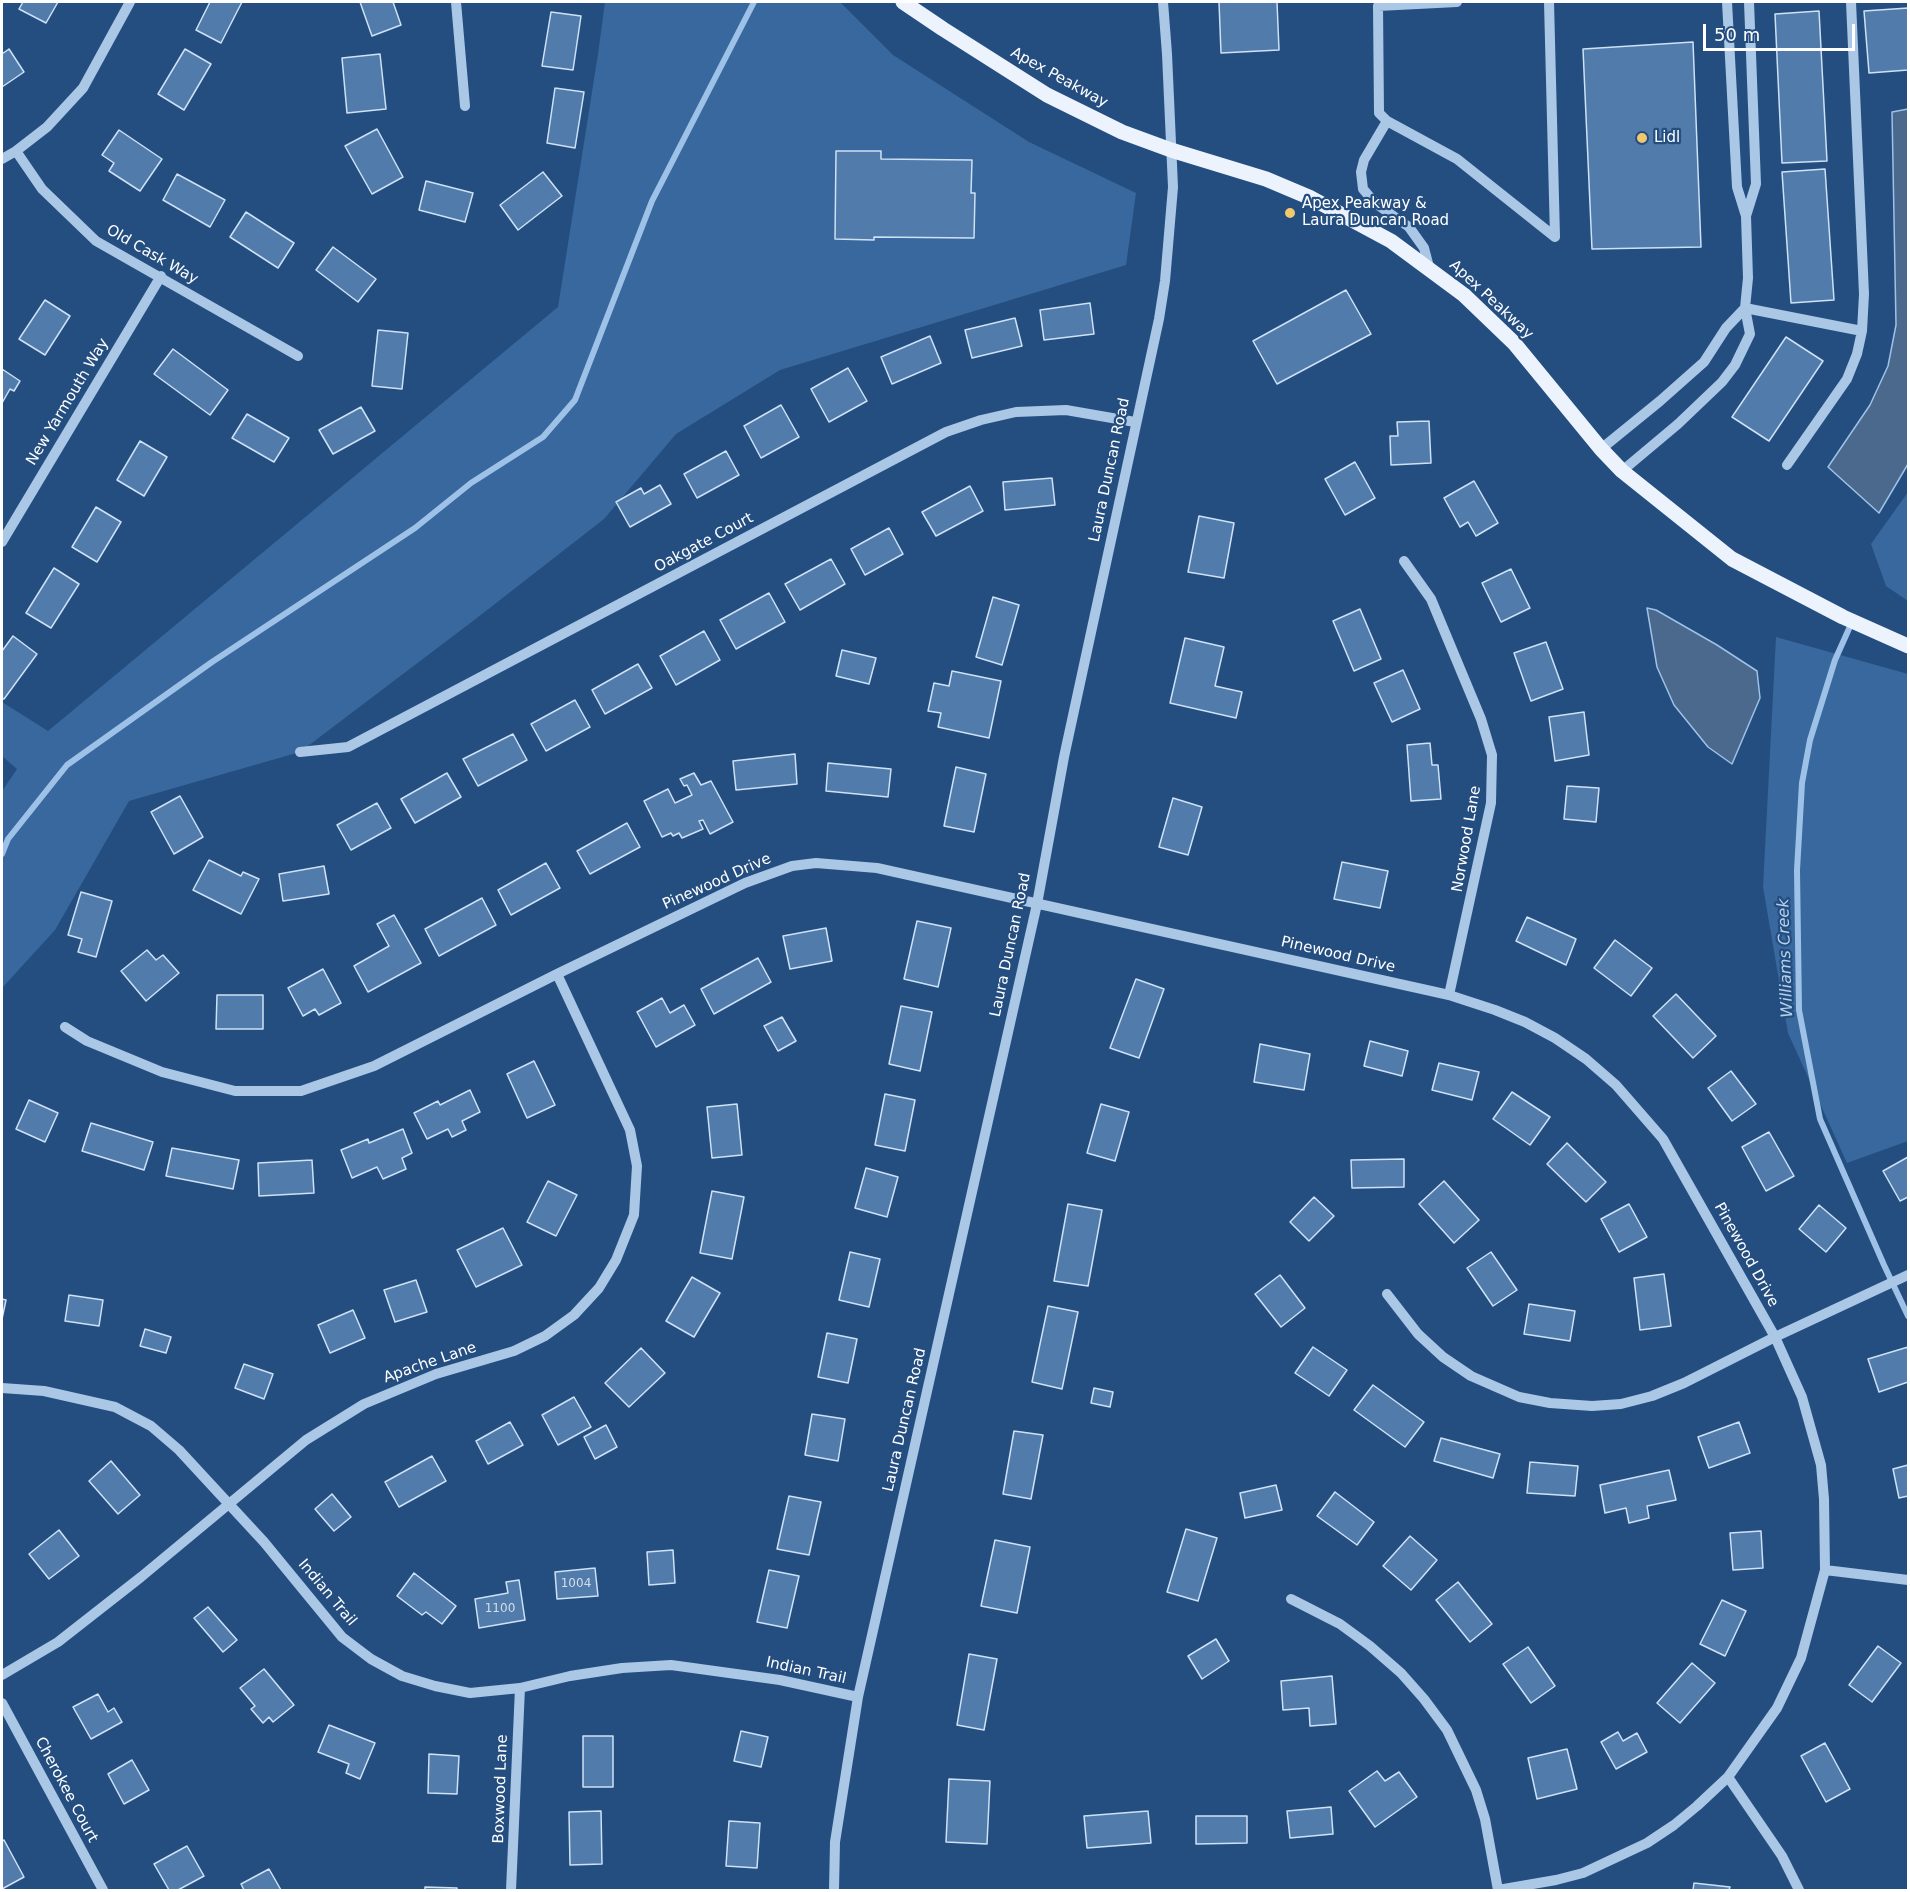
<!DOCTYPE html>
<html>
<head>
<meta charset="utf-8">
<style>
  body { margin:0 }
  #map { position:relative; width:1910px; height:1892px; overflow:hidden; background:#244e80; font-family:"DejaVu Sans",sans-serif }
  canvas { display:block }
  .frame { position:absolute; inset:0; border:3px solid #fff; pointer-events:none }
  .scale { position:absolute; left:1703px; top:24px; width:152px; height:27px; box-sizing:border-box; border:3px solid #fff; border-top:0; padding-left:8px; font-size:18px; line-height:21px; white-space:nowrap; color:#fff; -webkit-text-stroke:4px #244e80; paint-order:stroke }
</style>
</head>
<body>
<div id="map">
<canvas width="1910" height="1892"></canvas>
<div class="frame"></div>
<div class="scale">50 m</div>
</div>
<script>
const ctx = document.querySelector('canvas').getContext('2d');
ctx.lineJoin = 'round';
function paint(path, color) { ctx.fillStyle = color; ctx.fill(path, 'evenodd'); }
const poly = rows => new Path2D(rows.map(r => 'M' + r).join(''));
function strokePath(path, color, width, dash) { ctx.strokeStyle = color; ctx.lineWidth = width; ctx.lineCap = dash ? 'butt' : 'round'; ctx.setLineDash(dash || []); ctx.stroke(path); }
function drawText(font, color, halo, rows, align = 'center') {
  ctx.font = font + ' "DejaVu Sans",sans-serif'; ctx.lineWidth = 4.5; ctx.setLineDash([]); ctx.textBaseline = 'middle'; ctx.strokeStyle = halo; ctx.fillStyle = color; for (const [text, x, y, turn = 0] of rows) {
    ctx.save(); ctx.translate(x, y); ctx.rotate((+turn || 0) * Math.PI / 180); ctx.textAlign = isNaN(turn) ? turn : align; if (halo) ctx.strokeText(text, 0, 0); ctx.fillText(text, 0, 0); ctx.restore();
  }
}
paint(poly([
  [605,2,840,2,893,55,1029,142,1136,193,1126,265,780,370,676,434,604,519,473,621,300,752,129,801,55,930,2,988,2,791,17,769,2,756,2,702,48,731,558,307,598,54],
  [1908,492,1908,601,1886,586,1871,544],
  [1776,637,1908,674,1908,1141,1847,1163,1788,1033,1763,887]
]), '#38689e');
const water = poly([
  [1908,109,1908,464,1879,513,1828,467,1870,405,1888,366,1896,325,1892,112,1908,109],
  [1647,608,1656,610,1717,645,1757,671,1760,698,1732,764,1708,747,1674,705,1657,667,1647,608]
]);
paint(water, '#4a698d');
strokePath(water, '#9ec2e7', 1.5);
strokePath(poly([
  [1852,622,1835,660,1810,740,1802,783,1797,870,1799,1010,1820,1119,1884,1265,1908,1316],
  [2,854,8,839,67,765,212,662,415,528,471,483,543,437,575,400,652,201,754,2]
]), '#9ec2e7', 6);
const building = poly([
  [23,2,58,2,46,23,19,9,23,2],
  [210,2,242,2,221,43,196,30,210,2],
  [360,2,393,2,401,25,372,36,360,2],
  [1219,2,1277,2,1279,50,1221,53,1219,2],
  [1908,8,1908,70,1869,73,1864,11,1908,8],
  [1819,11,1827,161,1782,163,1775,14,1819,11],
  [551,12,581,16,573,70,542,66,551,12],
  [1693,42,1701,247,1592,249,1583,49,1693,42],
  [9,49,24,72,2,87,2,54,9,49],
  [185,49,211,64,184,110,158,94,185,49],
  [380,54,386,109,347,113,342,58,380,54],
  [555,88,584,92,575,148,547,143,555,88],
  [377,129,403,177,372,194,345,146,377,129],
  [119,130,162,159,140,191,109,171,114,163,102,155,119,130],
  [836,151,881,151,881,159,972,160,971,193,975,193,974,238,874,237,874,240,835,239,836,151],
  [1825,169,1834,300,1791,303,1782,172,1825,169],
  [543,172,562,196,518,230,500,205,543,172],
  [177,174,225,200,210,227,163,200,177,174],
  [426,181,473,193,465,222,419,210,426,181],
  [246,212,294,243,278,268,230,237,246,212],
  [333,247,376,279,358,302,316,270,333,247],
  [1346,290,1371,334,1277,384,1253,341,1346,290],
  [45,300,70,316,45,355,19,339,45,300],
  [1090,303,1094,334,1044,340,1040,310,1090,303],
  [1015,318,1022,346,972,358,965,330,1015,318],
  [378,330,408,333,402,389,372,386,378,330],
  [930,336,941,363,892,384,881,357,930,336],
  [1786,337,1823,361,1769,441,1732,417,1786,337],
  [173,349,228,390,210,415,154,374,173,349],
  [848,368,867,401,829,422,811,389,848,368],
  [2,369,20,381,14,391,10,389,2,403,2,369],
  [781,405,799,437,761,458,744,426,781,405],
  [361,407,375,431,333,454,319,430,361,407],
  [247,414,289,438,274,462,232,438,247,414],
  [1429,421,1431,463,1391,465,1390,436,1398,436,1397,422,1429,421],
  [140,441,167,457,144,496,117,480,140,441],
  [726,451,739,475,697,498,684,474,726,451],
  [1355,462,1375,498,1345,515,1325,479,1355,462],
  [1052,478,1055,505,1005,510,1003,482,1052,478],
  [1474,481,1498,523,1476,536,1468,522,1460,527,1444,498,1474,481],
  [660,485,671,504,630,527,616,502,641,488,644,494,660,485],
  [970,486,983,511,936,536,922,512,970,486],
  [96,507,121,522,97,562,72,547,96,507],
  [1199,516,1234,523,1224,578,1188,572,1199,516],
  [889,528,903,554,865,575,851,549,889,528],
  [831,559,845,584,800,610,785,584,831,559],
  [54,568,79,584,51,628,26,613,54,568],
  [1511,569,1530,608,1501,622,1482,583,1511,569],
  [769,593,785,622,736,649,720,620,769,593],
  [993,597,1019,605,1002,665,976,657,993,597],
  [1360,609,1381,659,1354,671,1333,621,1360,609],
  [704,631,720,660,676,685,660,656,704,631],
  [13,636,37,654,4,699,2,698,2,651,13,636],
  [1185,638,1224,647,1215,686,1242,692,1236,718,1170,703,1185,638],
  [1546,642,1563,689,1531,701,1514,653,1546,642],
  [842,650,876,658,869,684,836,676,842,650],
  [638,664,652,688,605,714,592,690,638,664],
  [1403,670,1420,709,1392,722,1374,683,1403,670],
  [952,671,1001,681,989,738,938,727,941,713,928,711,934,683,949,686,952,671],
  [575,700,590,727,546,751,531,724,575,700],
  [1584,712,1589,755,1555,761,1549,717,1584,712],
  [513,734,527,760,478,786,463,759,513,734],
  [1430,743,1432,765,1438,765,1441,799,1411,801,1407,745,1430,743],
  [795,754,797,784,736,790,733,761,795,754],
  [828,763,891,769,888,797,826,791,828,763],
  [956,767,986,774,974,832,944,826,956,767],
  [447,773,461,797,415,823,401,799,447,773],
  [694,773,701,785,711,781,733,822,710,834,703,820,699,821,703,829,682,838,679,833,673,836,671,833,662,837,644,801,668,789,675,803,692,795,687,785,684,786,680,779,694,773],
  [1567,786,1599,788,1596,822,1564,819,1567,786],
  [180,796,203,837,174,854,151,812,180,796],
  [1173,798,1202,807,1188,855,1159,847,1173,798],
  [377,803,391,828,351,850,337,825,377,803],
  [627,823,640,847,590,874,577,851,627,823],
  [209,860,241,876,243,872,259,879,241,914,193,890,209,860],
  [1342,862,1388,871,1380,908,1334,899,1342,862],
  [546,863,560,888,511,915,498,890,546,863],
  [324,866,329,894,283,901,279,874,324,866],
  [81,892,112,901,96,957,78,952,82,939,68,935,81,892],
  [482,898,496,925,439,956,425,929,482,898],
  [394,915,421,963,368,992,354,966,389,946,377,924,394,915],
  [1527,917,1576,939,1566,965,1516,941,1527,917],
  [917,921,951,928,938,987,904,979,917,921],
  [826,928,832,961,790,969,783,936,826,928],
  [1615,940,1652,968,1631,996,1594,968,1615,940],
  [147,950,156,960,163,955,179,973,146,1001,121,971,147,950],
  [758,958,771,982,714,1014,701,989,758,958],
  [323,969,341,1003,319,1015,315,1009,303,1016,288,988,323,969],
  [1136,979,1164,989,1139,1058,1110,1048,1136,979],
  [1676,994,1716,1036,1693,1058,1653,1016,1676,994],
  [217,995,263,995,263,1029,216,1029,217,995],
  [662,998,670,1013,684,1005,695,1025,656,1047,637,1012,662,998],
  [901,1006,932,1012,920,1071,889,1064,901,1006],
  [782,1017,796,1041,778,1051,764,1026,782,1017],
  [1370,1041,1408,1051,1402,1076,1364,1066,1370,1041],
  [1260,1044,1310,1054,1304,1090,1254,1082,1260,1044],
  [534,1061,555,1105,527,1118,507,1074,534,1061],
  [1439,1063,1479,1072,1472,1100,1432,1090,1439,1063],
  [1731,1071,1756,1104,1732,1121,1708,1088,1731,1071],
  [470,1090,480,1112,462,1121,466,1130,452,1137,448,1129,427,1139,414,1113,438,1101,440,1105,470,1090],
  [1512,1092,1550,1117,1530,1145,1493,1119,1512,1092],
  [885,1094,915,1100,905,1151,875,1145,885,1094],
  [29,1100,58,1113,45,1142,16,1129,29,1100],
  [737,1104,742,1155,712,1158,707,1107,737,1104],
  [1101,1104,1129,1112,1115,1161,1087,1153,1101,1104],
  [91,1123,153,1142,144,1170,82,1151,91,1123],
  [403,1129,412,1153,402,1158,406,1169,383,1179,377,1167,352,1178,341,1150,368,1139,369,1143,403,1129],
  [1769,1132,1794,1176,1766,1191,1742,1147,1769,1132],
  [1567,1143,1606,1182,1586,1202,1547,1164,1567,1143],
  [172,1148,239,1160,233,1189,166,1176,172,1148],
  [1908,1157,1908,1197,1900,1201,1883,1171,1908,1157],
  [1404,1159,1404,1187,1352,1188,1351,1160,1404,1159],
  [312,1160,314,1193,259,1196,258,1163,312,1160],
  [866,1168,898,1177,887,1217,855,1208,866,1168],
  [548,1181,577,1195,556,1236,527,1222,548,1181],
  [1444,1181,1479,1220,1454,1243,1419,1204,1444,1181],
  [712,1191,744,1197,732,1259,700,1253,712,1191],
  [1314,1197,1334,1216,1309,1241,1290,1222,1314,1197],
  [1068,1204,1102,1210,1088,1286,1054,1281,1068,1204],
  [1629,1204,1647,1237,1619,1252,1601,1219,1629,1204],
  [1819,1205,1846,1228,1826,1252,1799,1229,1819,1205],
  [503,1228,522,1265,476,1287,457,1250,503,1228],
  [850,1252,880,1259,869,1307,839,1300,850,1252],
  [1491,1252,1517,1290,1493,1306,1467,1268,1491,1252],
  [1664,1274,1671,1326,1640,1330,1634,1278,1664,1274],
  [1280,1275,1305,1308,1281,1327,1255,1294,1280,1275],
  [692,1277,720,1293,694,1337,666,1321,692,1277],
  [416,1280,427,1312,395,1322,384,1290,416,1280],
  [69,1295,103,1300,99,1326,65,1321,69,1295],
  [2,1299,6,1300,2,1319,2,1299],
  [1529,1304,1575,1311,1570,1341,1524,1334,1529,1304],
  [1048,1306,1078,1312,1062,1389,1032,1382,1048,1306],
  [353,1310,365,1338,330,1353,318,1325,353,1310],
  [145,1329,171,1337,166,1353,140,1346,145,1329],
  [827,1333,857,1339,848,1383,818,1377,827,1333],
  [1313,1347,1347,1370,1329,1396,1295,1373,1313,1347],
  [1908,1347,1908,1382,1879,1392,1868,1359,1908,1347],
  [641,1348,665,1373,629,1407,605,1383,641,1348],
  [244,1364,273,1374,264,1399,235,1388,244,1364],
  [1373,1385,1424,1422,1405,1447,1354,1410,1373,1385],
  [1094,1388,1113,1392,1110,1407,1091,1403,1094,1388],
  [574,1397,591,1427,558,1445,542,1415,574,1397],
  [812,1414,845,1419,838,1461,805,1455,812,1414],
  [510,1422,523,1445,488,1464,476,1441,510,1422],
  [1739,1422,1750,1453,1709,1468,1698,1437,1739,1422],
  [606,1425,617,1447,595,1459,584,1437,606,1425],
  [1014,1431,1043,1435,1031,1499,1003,1494,1014,1431],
  [1441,1438,1500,1454,1493,1478,1434,1461,1441,1438],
  [432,1456,446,1481,399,1507,385,1482,432,1456],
  [111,1461,140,1495,118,1514,89,1481,111,1461],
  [1530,1462,1578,1466,1575,1496,1527,1493,1530,1462],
  [1908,1465,1908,1496,1899,1498,1893,1469,1908,1465],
  [1669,1470,1676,1500,1647,1506,1649,1518,1629,1523,1626,1508,1605,1513,1600,1485,1669,1470],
  [1276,1485,1282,1510,1245,1518,1240,1493,1276,1485],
  [1335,1492,1374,1522,1357,1545,1317,1516,1335,1492],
  [332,1494,351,1517,334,1531,315,1509,332,1494],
  [789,1496,821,1502,809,1555,777,1549,789,1496],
  [1186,1529,1217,1538,1198,1601,1167,1592,1186,1529],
  [59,1530,79,1556,49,1579,29,1554,59,1530],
  [1761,1531,1763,1568,1733,1570,1730,1533,1761,1531],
  [1410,1536,1437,1560,1411,1590,1383,1566,1410,1536],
  [995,1540,1030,1547,1017,1613,981,1606,995,1540],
  [673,1550,675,1583,649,1585,647,1552,673,1550],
  [595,1568,598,1596,557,1599,555,1572,595,1568],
  [769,1570,799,1576,787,1628,757,1622,769,1570],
  [414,1573,456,1606,442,1624,426,1612,422,1615,397,1596,414,1573],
  [519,1580,525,1620,479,1628,475,1599,508,1593,506,1582,519,1580],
  [1458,1582,1492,1624,1470,1642,1436,1600,1458,1582],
  [1722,1600,1746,1611,1725,1656,1700,1644,1722,1600],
  [208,1607,237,1640,223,1652,194,1618,208,1607],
  [1216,1639,1229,1661,1202,1679,1188,1656,1216,1639],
  [1878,1646,1901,1663,1872,1702,1849,1685,1878,1646],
  [1528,1647,1555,1686,1531,1703,1503,1664,1528,1647],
  [969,1654,997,1659,984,1730,957,1725,969,1654],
  [1692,1663,1715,1683,1680,1723,1657,1703,1692,1663],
  [264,1669,294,1705,273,1722,269,1717,263,1723,251,1709,255,1706,240,1688,264,1669],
  [1332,1676,1336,1724,1310,1726,1309,1708,1283,1710,1281,1681,1332,1676],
  [98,1694,108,1712,114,1708,122,1722,91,1739,73,1707,98,1694],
  [329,1725,375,1743,360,1779,346,1773,349,1764,318,1752,329,1725],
  [741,1731,768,1737,761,1767,734,1761,741,1731],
  [1618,1732,1623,1741,1637,1733,1647,1752,1616,1769,1601,1742,1618,1732],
  [583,1736,613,1736,613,1787,583,1787,583,1736],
  [1825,1743,1850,1789,1826,1802,1801,1756,1825,1743],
  [1567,1749,1577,1789,1537,1799,1528,1758,1567,1749],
  [429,1754,459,1756,457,1794,428,1793,429,1754],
  [132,1760,149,1790,124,1804,108,1774,132,1760],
  [1377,1771,1385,1781,1399,1772,1417,1797,1375,1827,1349,1791,1377,1771],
  [949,1779,990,1781,987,1844,946,1842,949,1779],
  [1331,1807,1333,1834,1290,1838,1287,1811,1331,1807],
  [601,1811,602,1864,570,1865,569,1812,601,1811],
  [1148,1811,1151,1843,1087,1848,1084,1816,1148,1811],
  [1196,1816,1247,1816,1247,1843,1196,1844,1196,1816],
  [729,1821,760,1823,757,1868,726,1866,729,1821],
  [4,1840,24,1877,2,1889,2,1841,4,1840],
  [187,1846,204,1876,178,1890,169,1890,154,1864,187,1846],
  [269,1869,281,1890,244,1890,241,1884,269,1869],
  [1694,1883,1730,1887,1729,1890,1693,1890,1694,1883],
  [425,1887,457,1888,457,1890,425,1890,425,1887]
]);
paint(building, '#507bab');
strokePath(building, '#cee1f5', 1.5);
strokePath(poly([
  [456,2,465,106],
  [1457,2,1378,6,1379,113,1387,121,1457,159,1555,237,1549,2],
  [1387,121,1364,160,1361,172,1363,189,1375,203,1409,227,1424,248,1429,267],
  [16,151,42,189,96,241,298,356],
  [2,159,16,151,47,127,83,88,130,2],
  [1746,216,1756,184,1749,2],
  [1745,308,1862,331],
  [1601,449,1660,401,1704,362,1726,328,1745,308],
  [1787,465,1847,379,1857,354,1862,331,1864,294,1851,2],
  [1622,471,1678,424,1722,382,1735,365,1750,334,1745,308,1748,278,1746,216,1737,187,1727,2],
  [2,542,161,276],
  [1404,561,1431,599,1481,719,1492,755,1491,803,1449,995],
  [300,752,348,747,946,432,981,420,1016,412,1066,410,1135,422],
  [65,1027,87,1041,162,1072,235,1091,301,1091,374,1066,557,974,745,883,792,866,816,863,877,868,1449,995,1495,1010,1525,1022,1555,1038,1586,1059,1616,1085,1663,1139,1775,1337,1802,1397,1821,1465,1824,1499,1825,1570,1801,1658,1777,1708,1728,1777,1697,1806,1674,1825,1647,1843,1583,1873,1556,1880,1498,1890,1485,1819,1476,1790,1447,1730,1424,1699,1401,1673,1370,1646,1340,1624,1291,1599],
  [1387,1294,1418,1334,1443,1357,1471,1376,1519,1397,1550,1403,1592,1406,1621,1404,1652,1396,1684,1383,1775,1337,1908,1275],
  [2,1388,44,1391,115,1407,151,1426,179,1450,264,1542,342,1637,371,1659,402,1676,435,1686,470,1693,520,1688,570,1676,622,1668,671,1665,780,1680,858,1697],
  [1825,1570,1908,1580],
  [2,1675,58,1642,141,1577,306,1440,364,1404,436,1374,514,1351,545,1336,574,1315,599,1288,616,1260,634,1215,637,1166,630,1130,557,974],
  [2,1703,103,1890],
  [1728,1777,1782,1856,1799,1890],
  [511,1890,520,1688],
  [834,1890,835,1842,858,1697,1037,904,1064,757,1159,319,1165,281,1173,187,1167,54,1163,2]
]), '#aac7e6', 10);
strokePath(poly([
  [903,2,943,29,1047,95,1122,132,1171,150,1266,179,1311,198,1391,241,1464,295,1514,343,1601,449,1622,471,1732,559,1843,617,1908,646]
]), '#ecf3fd', 15);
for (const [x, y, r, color] of [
  [1642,138,6,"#f1c86e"],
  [1290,213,6,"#f1c86e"]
]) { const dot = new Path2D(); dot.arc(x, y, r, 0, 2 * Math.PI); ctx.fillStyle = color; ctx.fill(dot); strokePath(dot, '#244e80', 2); }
drawText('12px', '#d3deea', null, [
  ["1004",576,1584],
  ["1100",500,1609]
]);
drawText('15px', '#fff', '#244e80', [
  ["Apex Peakway",1059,78,29],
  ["Old Cask Way",152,255,30],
  ["Apex Peakway",1491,300,43],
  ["New Yarmouth Way",68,402,-59],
  ["Laura Duncan Road",1110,470,-78],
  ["Oakgate Court",704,543,-28],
  ["Norwood Lane",1467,839,-80],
  ["Pinewood Drive",717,882,-24],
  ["Laura Duncan Road",1011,945,-78],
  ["Pinewood Drive",1338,955,13],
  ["Pinewood Drive",1746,1255,61],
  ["Apache Lane",430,1363,-19],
  ["Laura Duncan Road",905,1420,-77],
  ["Indian Trail",327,1593,50],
  ["Indian Trail",806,1671,12],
  ["Boxwood Lane",501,1789,-88],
  ["Cherokee Court",66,1790,62]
]);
drawText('15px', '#fff', '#244e80', [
  ["Lidl",1654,138],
  ["Apex Peakway &",1302,204],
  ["Laura Duncan Road",1302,221]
], 'left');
drawText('italic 16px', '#b6d1ee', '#244e80', [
  ["Williams Creek",1786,958,-92]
]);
</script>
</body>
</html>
